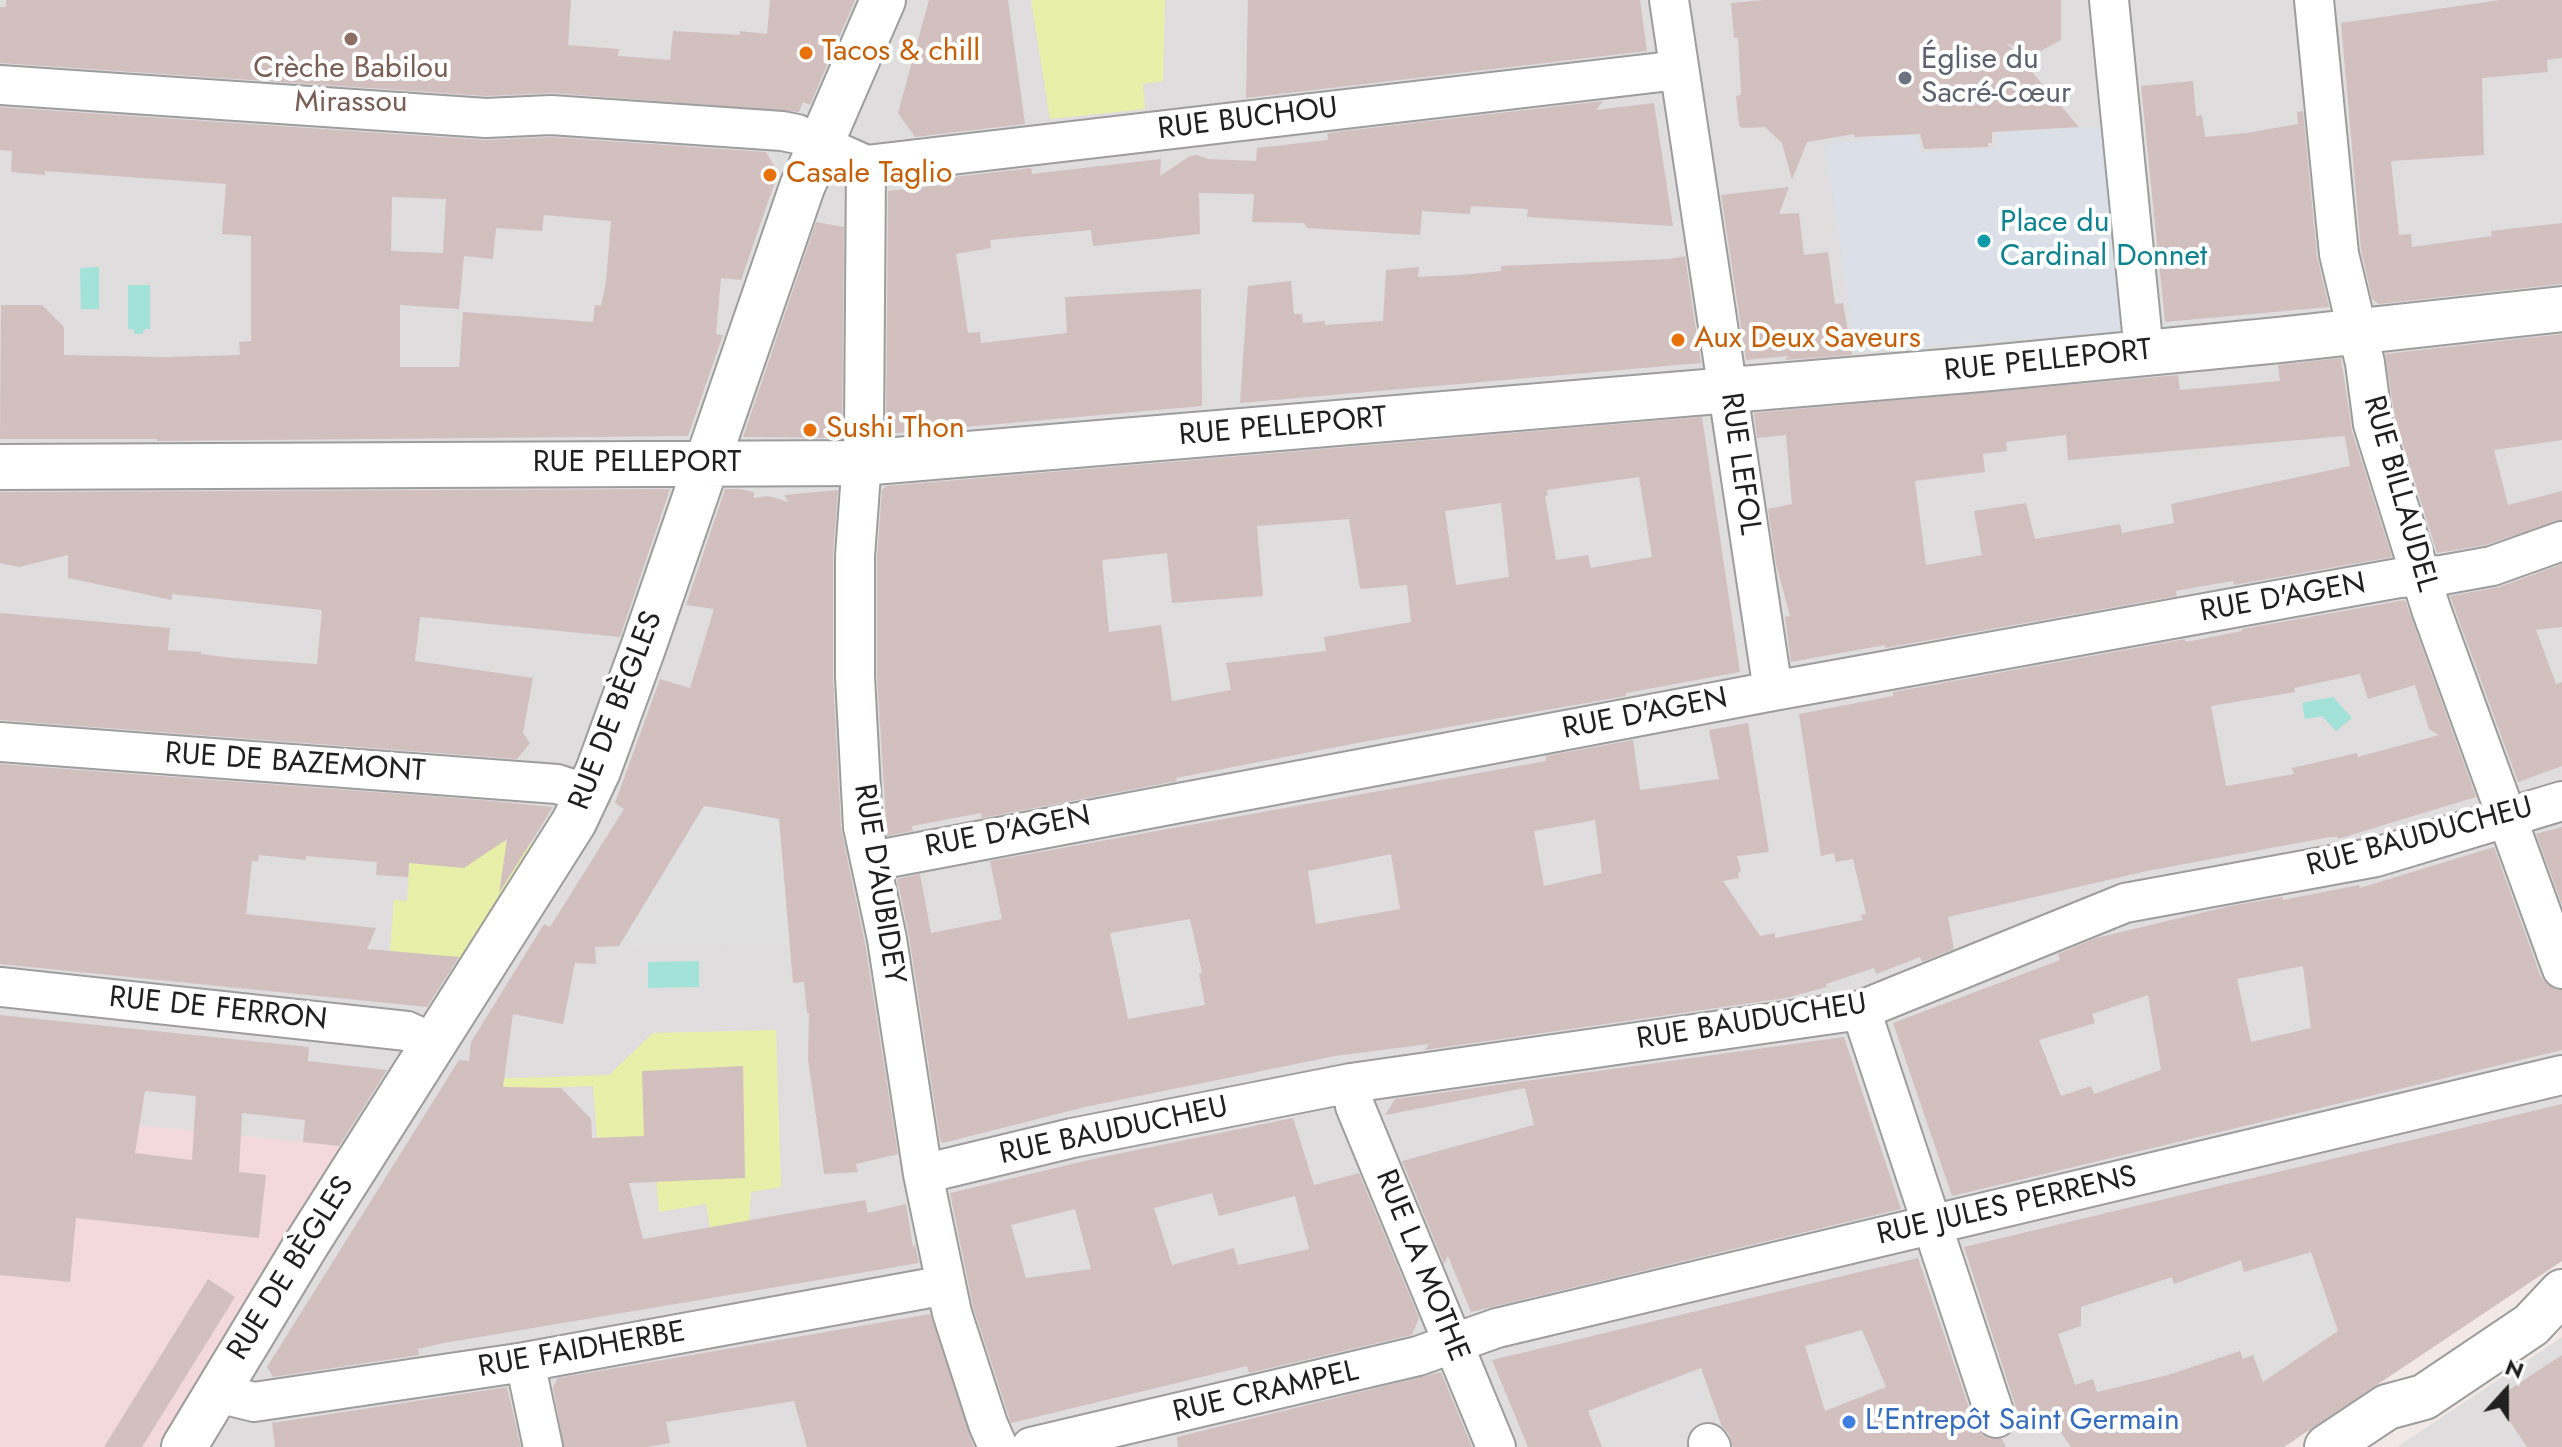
<!DOCTYPE html>
<html>
<head>
<meta charset="utf-8">
<style>
  body { margin:0 }
  #map { position:relative; width:2562px; height:1447px; overflow:hidden; background:#f2e9e6; font-family:Jost,sans-serif }
  canvas { display:block }
  .north { position:absolute; left:2466px; top:1351px; width:80px; height:80px; -webkit-text-stroke:6px #fff; paint-order:stroke; rotate:21deg; font-size:22px; font-weight:700; line-height:32px; text-align:center; color:#202020 }
  .north::after { content:''; display:block; margin:auto; width:28px; height:36px; background:#202020; clip-path:polygon(50% 0,100% 100%,50% 72%,0 100%) }
</style>
</head>
<body>
<div id="map">
<canvas width="2562" height="1447"></canvas>
<div class="north">N</div>
</div>
<script>
const ctx = document.querySelector('canvas').getContext('2d');
ctx.lineJoin = 'round';
function paint(path, color) { ctx.fillStyle = color; ctx.fill(path, 'evenodd'); }
const poly = rows => new Path2D(rows.map(r => 'M' + r).join(''));
function strokePath(path, color, width, dash) { ctx.strokeStyle = color; ctx.lineWidth = width; ctx.lineCap = dash ? 'butt' : 'round'; ctx.setLineDash(dash || []); ctx.stroke(path); }
function drawText(font, color, halo, rows, align = 'center') {
  ctx.font = font + ' Jost,sans-serif'; ctx.lineWidth = 8; ctx.setLineDash([]); ctx.textBaseline = 'middle'; ctx.strokeStyle = halo; ctx.fillStyle = color; for (const [text, x, y, turn = 0] of rows) {
    ctx.save(); ctx.translate(x, y); ctx.rotate((+turn || 0) * Math.PI / 180); ctx.textAlign = isNaN(turn) ? turn : align; if (halo) ctx.strokeText(text, 0, 0); ctx.fillText(text, 0, 0); ctx.restore();
  }
}
paint(poly([
  [0,0,2562,0,2562,1261,2283,1447,0,1447],
  [2562,1337,2562,1447,2397,1447,2546,1348]
]), '#dfddde');
paint(poly([
  [0,1111,343,1146,157,1447,0,1447]
]), '#f4d9dc');
paint(poly([
  [1031,0,1165,0,1163,81,1143,84,1145,109,1050,119],
  [414,796,474,839,533,844,461,958,390,951,394,900,407,901],
  [776,1030,781,1187,751,1192,748,1239,756,1290,721,1296,706,1204,659,1212,653,1137,597,1138,593,1086,516,1089,447,1080,609,1075,653,1033]
]), '#e7efa9');
paint(poly([
  [704,805,779,819,790,944,623,946,622,940]
]), '#e0e0e0');
paint(poly([
  [2115,126,2137,330,1856,352,1825,143,1917,135,1920,153,1997,148,1997,132]
]), '#dadfe8');
paint(poly([
  [99,267,99,309,81,309,80,268],
  [128,285,150,285,150,329,145,329,142,334,135,334,133,329,128,329],
  [2333,697,2352,718,2336,731,2322,716,2305,719,2302,703],
  [699,961,699,987,648,988,648,962]
]), '#a3e2d8');
paint(poly([
  [6,0,571,0,568,45,619,49,618,56,670,60,673,31,740,35,740,31,767,34,770,0,855,0,810,105,803,102,799,112,552,93,486,96,0,63,0,7,6,7],
  [929,0,1008,0,1025,124,915,137,898,113],
  [1248,0,1640,0,1647,51,1246,98],
  [1763,0,2061,0,2061,40,2035,54,2007,43,2079,127,1992,132,1992,143,1988,143,1988,147,1924,149,1920,134,1854,137,1854,134,1807,142,1792,180,1782,143,1765,127,1742,128,1739,125,1736,96,1740,95,1741,92,1738,38,1734,38,1731,3],
  [2500,0,2562,0,2562,58,2547,60,2548,72,2482,78,2484,155,2391,161,2399,235,2411,234,2412,247,2492,236,2491,231,2562,223,2562,284,2379,304,2372,299,2361,250,2341,23],
  [2193,81,2196,116,2202,115,2205,137,2246,133,2298,124,2297,112,2303,111,2317,256,2329,307,2165,322,2141,86],
  [1603,101,1596,110,1654,103,1673,226,1527,217,1528,209,1471,206,1470,214,1422,211,1420,235,1307,228,1304,223,1252,222,1254,194,1199,193,1200,234,1093,246,1091,230,990,240,991,248,956,254,968,333,980,332,981,343,1067,333,1065,297,1201,289,1202,406,886,434,888,191,949,184,945,178,1031,168,1032,174,1161,159,1160,176,1190,156,1197,155,1208,159,1256,161,1257,148,1328,140,1327,133],
  [0,107,485,140,551,137,766,152,778,173,741,280,721,278,716,334,723,335,688,436,157,441,157,439,0,439,1,305,42,305,64,327,64,355,165,357,240,355,239,342,251,341,251,236,222,234,226,184,45,171,45,175,11,172,12,151,0,150],
  [392,197,446,199,443,253,391,251],
  [544,215,611,221,606,282,601,306,595,305,593,322,463,312,459,367,400,367,400,305,459,309,464,256,493,259,496,228,542,231],
  [1789,187,1779,214,1799,213,1804,255,1828,252,1835,304,1843,303,1852,355,1785,360,1788,356,1746,360,1721,195],
  [816,222,844,227,842,434,837,438,743,437],
  [1685,256,1701,363,1240,403,1248,286,1291,281,1294,314,1302,314,1303,323,1325,321,1325,325,1383,321,1386,270,1419,267,1418,277,1460,275,1501,271,1501,266,1670,259],
  [2562,334,2562,440,2494,450,2508,505,2562,491,2562,520,2486,545,2437,553,2395,419,2385,354],
  [2341,358,2352,431,2392,557,2234,585,2233,581,2203,586,2176,591,2177,596,1885,648,1885,645,1791,662,1785,617,1790,616,1776,564,1768,509,1792,504,1786,435,1757,438,1754,413,2178,375,2180,390,2280,381,2278,365],
  [2066,435,2068,460,2345,436,2350,466,2171,504,2174,523,2122,533,2120,524,2035,539,2026,503,1974,511,1982,555,1926,565,1915,481,1985,472,1983,454,2007,451,2006,442],
  [1702,417,1740,672,1626,693,1626,696,1357,743,1176,778,1177,781,982,818,981,813,912,826,913,831,887,836,877,676,877,557,882,490,886,486],
  [1639,477,1652,557,1591,568,1588,555,1556,560,1545,496,1548,495,1547,490],
  [1501,503,1509,577,1456,585,1445,511],
  [1349,519,1360,589,1407,585,1411,622,1324,637,1326,651,1226,663,1231,690,1172,701,1161,625,1109,632,1102,560,1167,553,1172,603,1263,596,1257,526],
  [670,489,620,637,420,617,415,661,533,678,523,733,530,743,517,759,0,720,0,613,170,628,168,650,201,652,201,654,232,658,317,664,322,610,172,594,172,600,68,578,68,555,19,567,0,563,0,492],
  [725,489,740,489,754,492,754,498,768,496,789,502,784,495,838,490,833,556,833,677,841,828,865,943,898,1154,856,1164,858,1172,824,1174,808,1059,809,1013,807,1013,804,982,793,983,779,819,730,810,704,806,619,946,595,947,596,964,575,963,563,1024,513,1014,503,1087,561,1088,591,1119,592,1138,644,1136,642,1071,743,1066,745,1178,629,1183,643,1239,865,1200,868,1213,906,1204,913,1247,915,1244,919,1263,444,1343,418,1349,419,1355,273,1377,267,1367,459,1060,469,1061,471,1042,476,1034,544,924,550,927,624,809,615,803,660,679,690,688,714,609,686,605],
  [2562,564,2562,627,2536,630,2556,684,2562,682,2562,766,2518,782,2450,596,2499,587],
  [2405,600,2476,797,2338,839,2338,837,2330,837,2147,871,1948,917,1954,949,1922,962,1920,957,1876,974,1874,968,1826,984,1827,987,1786,998,1425,1050,1429,1044,1335,1056,1085,1107,943,1143,940,1140,909,936,897,879,920,874,931,933,1002,919,990,861,1546,761,1546,756,1633,740,1640,790,1719,779,1709,730,1748,723,1769,852,1737,856,1741,871,1738,873,1739,878,1723,881,1760,936,1775,933,1775,938,1863,920,1861,915,1866,914,1853,859,1836,862,1834,853,1821,856,1799,714,1893,696,1893,692,2185,639,2186,642,2242,631,2242,629],
  [2360,674,2368,699,2415,685,2429,729,2439,735,2358,757,2357,753,2292,768,2294,774,2226,786,2211,706,2295,692,2294,688],
  [1595,820,1602,873,1544,886,1534,831],
  [1391,854,1400,909,1316,924,1308,871],
  [1190,919,1202,973,1199,973,1205,1005,1128,1019,1110,933],
  [0,764,481,800,553,807,499,893,507,839,464,868,409,863,408,877,376,875,377,862,306,856,306,860,259,855,258,861,252,861,246,914,376,928,367,949,459,957,427,1007,0,964],
  [2562,827,2562,905,2536,834],
  [2494,847,2541,977,2549,986,2562,990,2562,1050,1952,1196,1893,1023,2060,960,2058,954,2096,938,2230,906,2282,897,2283,900,2359,885,2360,888],
  [2303,966,2311,1028,2251,1042,2237,979],
  [2148,995,2161,1070,2094,1094,2091,1086,2061,1096,2039,1040,2095,1023,2092,1014],
  [0,1015,309,1047,308,1061,387,1070,339,1146,303,1142,305,1120,242,1113,239,1172,266,1175,259,1238,76,1218,70,1282,0,1275],
  [145,1091,196,1096,192,1160,135,1153],
  [1844,1037,1901,1209,1471,1312,1448,1256,1444,1264,1402,1161,1534,1125,1525,1088,1385,1115,1395,1099],
  [2562,1104,2562,1261,2284,1447,2071,1447,2053,1421,2012,1432,2018,1422,2017,1411,1964,1247],
  [2311,1252,2338,1331,2263,1382,2253,1355,2243,1359,2240,1351,2168,1375,2097,1392,2093,1379,2075,1385,2058,1334,2081,1326,2081,1307,2172,1277,2174,1284,2241,1260,2244,1272],
  [1293,1118,1314,1185,1359,1173,1419,1318,1412,1335,1249,1373,1247,1366,1011,1423,973,1307,950,1193,1093,1159],
  [1212,1193,1219,1216,1295,1196,1309,1249,1238,1265,1234,1248,1172,1265,1154,1208],
  [1075,1209,1091,1269,1026,1278,1011,1225],
  [1918,1258,1975,1425,1982,1435,1991,1439,2002,1439,2006,1447,1733,1447,1729,1434,1722,1427,1701,1368,1588,1411,1602,1447,1528,1447,1492,1360],
  [1862,1330,1886,1387,1825,1411,1805,1346],
  [208,1279,235,1297,142,1447,104,1447],
  [930,1314,974,1447,807,1447,794,1401,666,1422,670,1443,647,1447,564,1447,553,1387,558,1378],
  [2562,1355,2562,1447,2527,1447,2495,1399],
  [1441,1372,1472,1447,1178,1447,1177,1437],
  [507,1387,521,1447,275,1447,272,1423]
]), '#d2c0bf');
const minor = poly([
  [1669,0,1773,691],
  [2109,0,2144,352],
  [2314,0,2339,254,2365,363,2373,424,2431,609,2562,969],
  [0,85,486,118,551,115,782,131,797,134,866,165,1679,70],
  [866,165,864,432,855,556,855,677,863,827,887,939,923,1174,952,1313,988,1424,998,1447],
  [0,742,557,784,588,794],
  [872,861,1773,691,2399,578,2442,575,2492,566,2562,541],
  [0,987,407,1031,433,1043],
  [1861,1010,1996,1418],
  [1351,1083,1355,1106,1496,1447],
  [923,1174,1072,1138,1351,1083,1861,1010,2125,903,2376,857,2562,801],
  [525,1362,543,1447],
  [219,1388,234,1397,254,1402,525,1362,946,1285],
  [1708,1443,1711,1447],
  [1031,1447,1418,1356,1497,1328,2562,1075]
]);
const tertiary = poly([
  [0,467,861,463,1980,369,2279,340,2562,309],
  [184,1447,306,1245,574,822,598,771,643,648,802,187,883,0],
  [2327,1447,2387,1407,2424,1397,2531,1325,2562,1292]
]);
strokePath(minor, '#9d9d9d', 42);
strokePath(tertiary, '#9d9d9d', 48);
strokePath(minor, '#fff', 38);
strokePath(tertiary, '#fff', 44);
for (const [x, y, r, color] of [
  [351,39,8,"#8d6e63"],
  [806,53,8,"#e8710a"],
  [1905,78,8,"#6b7280"],
  [770,175,8,"#e8710a"],
  [1984,241,8,"#0f9aa8"],
  [1678,340,8,"#e8710a"],
  [810,430,8,"#e8710a"],
  [1849,1422,8,"#3f7fe0"]
]) { const dot = new Path2D(); dot.arc(x, y, r, 0, 2 * Math.PI); ctx.fillStyle = color; ctx.fill(dot); strokePath(dot, '#fff', 3); }
drawText('30px', '#c56008', '#fff', [
  ["Tacos & chill",822,53],
  ["Casale Taglio",786,175],
  ["Aux Deux Saveurs",1694,340],
  ["Sushi Thon",826,430]
], 'left');
drawText('30px', '#5b616d', '#fff', [
  ["Église du",1921,61],
  ["Sacré-Cœur",1921,95]
], 'left');
drawText('30px', '#785e54', '#fff', [
  ["Crèche Babilou",351,70],
  ["Mirassou",351,104]
]);
drawText('30px', '#202020', '#fff', [
  ["RUE BUCHOU",1248,120,-7],
  ["RUE PELLEPORT",2048,362,-6],
  ["RUE PELLEPORT",1283,428,-5],
  ["RUE PELLEPORT",637,464],
  ["RUE LEFOL",1739,464,82],
  ["RUE BILLAUDEL",2399,494,74],
  ["RUE D'AGEN",2283,599,-10],
  ["RUE DE BÈGLES",617,711,-69],
  ["RUE D'AGEN",1645,715,-11],
  ["RUE DE BAZEMONT",295,764,4],
  ["RUE D'AGEN",1008,833,-11],
  ["RUE BAUDUCHEU",2420,838,-15],
  ["RUE D'AUBIDEY",878,884,81],
  ["RUE DE FERRON",218,1010,6],
  ["RUE BAUDUCHEU",1752,1023,-9],
  ["RUE BAUDUCHEU",1114,1132,-12],
  ["RUE JULES PERRENS",2007,1207,-13],
  ["RUE LA MOTHE",1421,1266,68],
  ["RUE DE BÈGLES",292,1269,-58],
  ["RUE FAIDHERBE",582,1351,-10],
  ["RUE CRAMPEL",1266,1393,-13]
]);
drawText('30px', '#0d838f', '#fff', [
  ["Place du",2000,224],
  ["Cardinal Donnet",2000,258]
], 'left');
drawText('30px', '#366cbe', '#fff', [
  ["L'Entrepôt Saint Germain",1865,1422]
], 'left');
</script>
</body>
</html>
